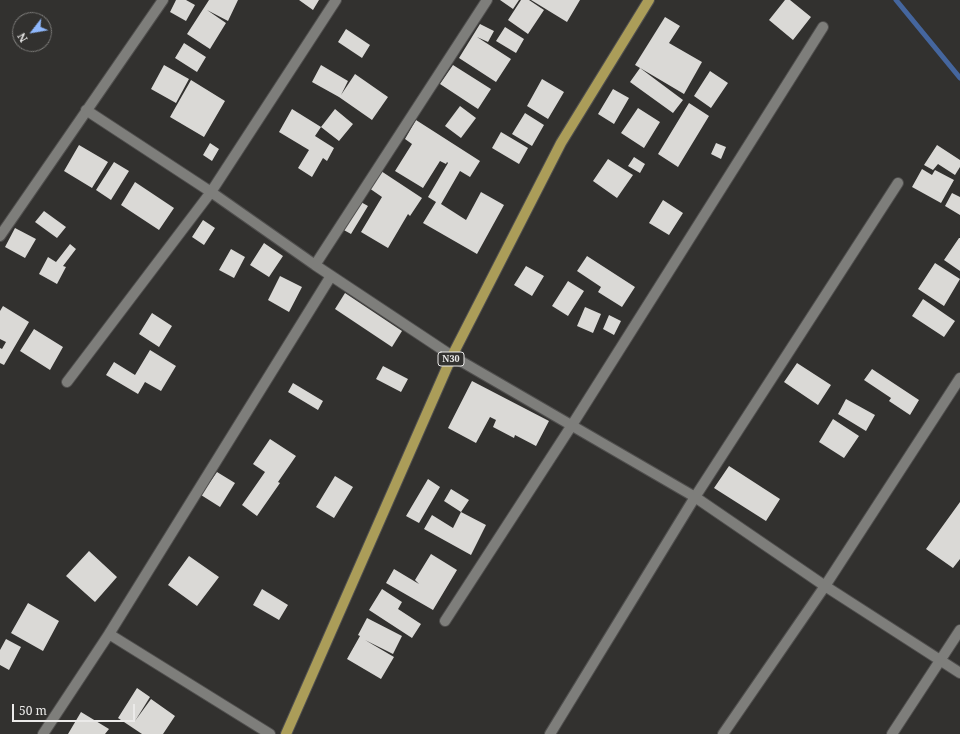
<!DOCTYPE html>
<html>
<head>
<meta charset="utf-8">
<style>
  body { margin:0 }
  #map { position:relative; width:960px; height:734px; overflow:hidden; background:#32312f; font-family:"Noto Serif",serif }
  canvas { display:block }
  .north { position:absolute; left:12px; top:12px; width:40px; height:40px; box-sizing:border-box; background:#32312f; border:1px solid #7c7b79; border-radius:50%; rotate:239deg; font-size:11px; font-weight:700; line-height:16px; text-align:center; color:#ebeae9 }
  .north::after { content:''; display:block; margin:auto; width:14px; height:18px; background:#8fb8fd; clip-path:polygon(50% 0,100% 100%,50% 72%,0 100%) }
  .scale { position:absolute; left:12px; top:704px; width:123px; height:18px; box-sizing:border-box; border:2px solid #ebeae9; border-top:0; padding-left:5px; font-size:12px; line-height:14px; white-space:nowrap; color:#ebeae9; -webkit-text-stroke:3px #32312f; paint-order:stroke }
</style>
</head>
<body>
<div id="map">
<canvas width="960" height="734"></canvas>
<div class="north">N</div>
<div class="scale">50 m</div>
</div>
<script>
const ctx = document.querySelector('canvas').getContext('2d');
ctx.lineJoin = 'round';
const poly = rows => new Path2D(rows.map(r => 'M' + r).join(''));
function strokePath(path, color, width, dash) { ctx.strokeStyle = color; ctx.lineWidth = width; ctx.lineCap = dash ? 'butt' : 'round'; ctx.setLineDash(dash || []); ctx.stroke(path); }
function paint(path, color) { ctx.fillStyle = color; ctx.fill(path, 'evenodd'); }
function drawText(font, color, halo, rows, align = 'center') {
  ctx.font = font + ' "Noto Serif",serif'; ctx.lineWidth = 4; ctx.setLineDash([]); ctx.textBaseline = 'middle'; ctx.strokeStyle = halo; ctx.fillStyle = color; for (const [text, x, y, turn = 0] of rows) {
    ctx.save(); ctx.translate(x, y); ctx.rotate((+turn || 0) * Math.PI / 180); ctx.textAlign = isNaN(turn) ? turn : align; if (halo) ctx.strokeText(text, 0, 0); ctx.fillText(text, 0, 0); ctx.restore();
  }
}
strokePath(poly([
  [896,0,960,78]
]), '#45669e', 5);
paint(poly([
  [176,0,186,0,195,5,186,21,170,12],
  [209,0,238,0,228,21,207,10,226,23,210,49,187,34],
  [299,0,319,0,313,10],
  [500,0,519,0,513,9],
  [521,0,529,0,544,10,528,34,508,20],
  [531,0,580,0,567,22],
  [785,0,790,0,811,17,793,40,769,20],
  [665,17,680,26,669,43,702,62,684,94,635,65],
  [480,24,494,31,488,42,477,37,511,59,496,82,459,58],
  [505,27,524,39,516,53,496,41],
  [346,29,370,45,362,58,338,42],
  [184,43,206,57,197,72,175,58],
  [164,65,189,79,176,103,151,89],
  [321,65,348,81,341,95,355,74,388,97,372,120,339,97,312,82],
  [453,65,491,89,478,109,440,84],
  [640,68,683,100,673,113,630,82],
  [710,71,728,83,711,108,694,96],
  [542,79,564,92,548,119,527,106],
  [191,80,225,101,204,137,170,117],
  [613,89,629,98,614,124,598,114],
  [689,103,709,116,678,167,658,154],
  [460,106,476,118,461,138,445,126],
  [638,108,660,122,644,148,621,133],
  [292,109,321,127,315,136,334,148,327,161,323,158,312,177,298,168,309,150,279,132],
  [335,109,353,124,339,141,321,127],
  [525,113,544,125,532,146,512,134],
  [416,120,480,161,470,177,460,171,441,204,466,220,481,192,504,205,477,254,423,223,436,202,428,197,448,163,447,162,446,164,440,161,423,188,395,171,412,144,405,139],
  [501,132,528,148,519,164,492,148],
  [210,143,219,149,212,161,203,155],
  [716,143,726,147,721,159,711,154],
  [79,145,108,162,92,188,64,171],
  [937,145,960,160,960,167,955,175,938,164,933,170,924,165],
  [634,157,645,164,640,173,628,166],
  [608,159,633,175,617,198,593,181],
  [114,162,129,171,111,200,96,190],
  [922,169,932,175,935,170,954,180,941,203,912,187],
  [381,171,422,198,410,216,408,214,388,248,361,232,382,197,369,188],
  [135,182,174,208,159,230,121,205],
  [952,193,960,197,960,215,945,206],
  [663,200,683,213,669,235,649,223],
  [359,201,368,206,351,234,342,229],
  [44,211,66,227,57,238,35,222],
  [203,220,215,228,204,245,192,237],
  [15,228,36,239,25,258,5,247],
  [959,238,960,238,960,271,944,260],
  [264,243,283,256,269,277,250,265],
  [70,244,76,249,63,266,66,267,57,284,39,274,48,257,56,262],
  [231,249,245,257,234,278,219,270],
  [587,256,635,287,622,307,598,292,601,287,577,271],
  [935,263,960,279,944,306,918,289],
  [526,266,544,276,532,296,514,285],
  [280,276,302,287,289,312,268,300],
  [568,281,584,291,568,316,552,306],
  [345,293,402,331,392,347,335,309],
  [923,299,955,321,944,337,912,316],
  [3,306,29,322,4,365,0,363,0,348,2,349,6,342,0,339,0,311],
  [585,307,601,314,593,333,577,326],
  [152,313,172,326,159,347,139,334],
  [609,315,621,321,614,335,603,329],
  [34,329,63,347,50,370,20,351],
  [150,350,176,366,161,391,145,382,138,394,106,375,114,362,135,375],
  [797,363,831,385,818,405,784,382],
  [383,366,408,379,401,392,376,379],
  [872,369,919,400,910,415,889,401,891,398,864,380],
  [472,381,549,421,536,446,515,435,514,438,493,427,496,420,490,417,476,443,448,428],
  [293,383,323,401,318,410,288,392],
  [846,399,875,415,866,431,838,414],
  [833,419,859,436,844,458,819,442],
  [270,439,296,456,278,482,280,483,257,516,242,505,265,472,253,464],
  [729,466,780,499,766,521,714,488],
  [217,472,235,483,220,507,201,495],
  [335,476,353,487,334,518,316,507],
  [428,479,440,487,419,523,406,516],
  [451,489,469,500,461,512,444,501],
  [960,502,960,559,953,568,926,549],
  [461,512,486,525,471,555,424,529,432,515,453,528],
  [89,551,117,577,95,602,66,576],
  [431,554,457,570,433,610,386,583,394,569,419,584,415,580],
  [189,556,219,577,197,606,168,585],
  [262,589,288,605,279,620,253,605],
  [382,589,402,602,398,609,421,624,412,638,369,610],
  [28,603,59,621,43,651,11,633],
  [367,618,402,636,393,654,365,640,394,657,381,679,347,659,360,636,358,635],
  [6,639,21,647,9,670,0,665,0,650],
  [137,688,150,697,135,721,151,699,175,716,163,734,142,734,118,718],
  [81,712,109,729,105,734,68,734]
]), '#dad9d6');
const minor = poly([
  [86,110,211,192,315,265,452,356,695,497,825,586,960,673],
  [0,236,163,0],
  [315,265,487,0],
  [67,382,211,192,336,0],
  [445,621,572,425,823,27],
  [109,634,270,734],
  [43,734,109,634,331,276],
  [550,734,695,497,898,183],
  [723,734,825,586,960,378],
  [892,734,960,630]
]);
const major = poly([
  [286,734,452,356,561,143,649,0]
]);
strokePath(minor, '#504f4e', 12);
strokePath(major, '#504f4e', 12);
strokePath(minor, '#7e7e7b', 10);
strokePath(major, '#ab9d59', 10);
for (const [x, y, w] of [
  [451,359,26]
]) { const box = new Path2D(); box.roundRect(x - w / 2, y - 7, w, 14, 3); ctx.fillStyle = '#32312f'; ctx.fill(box); strokePath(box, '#ebeae9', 1); }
drawText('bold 9px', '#ebeae9', null, [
  ["N30",451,359]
]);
</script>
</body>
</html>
